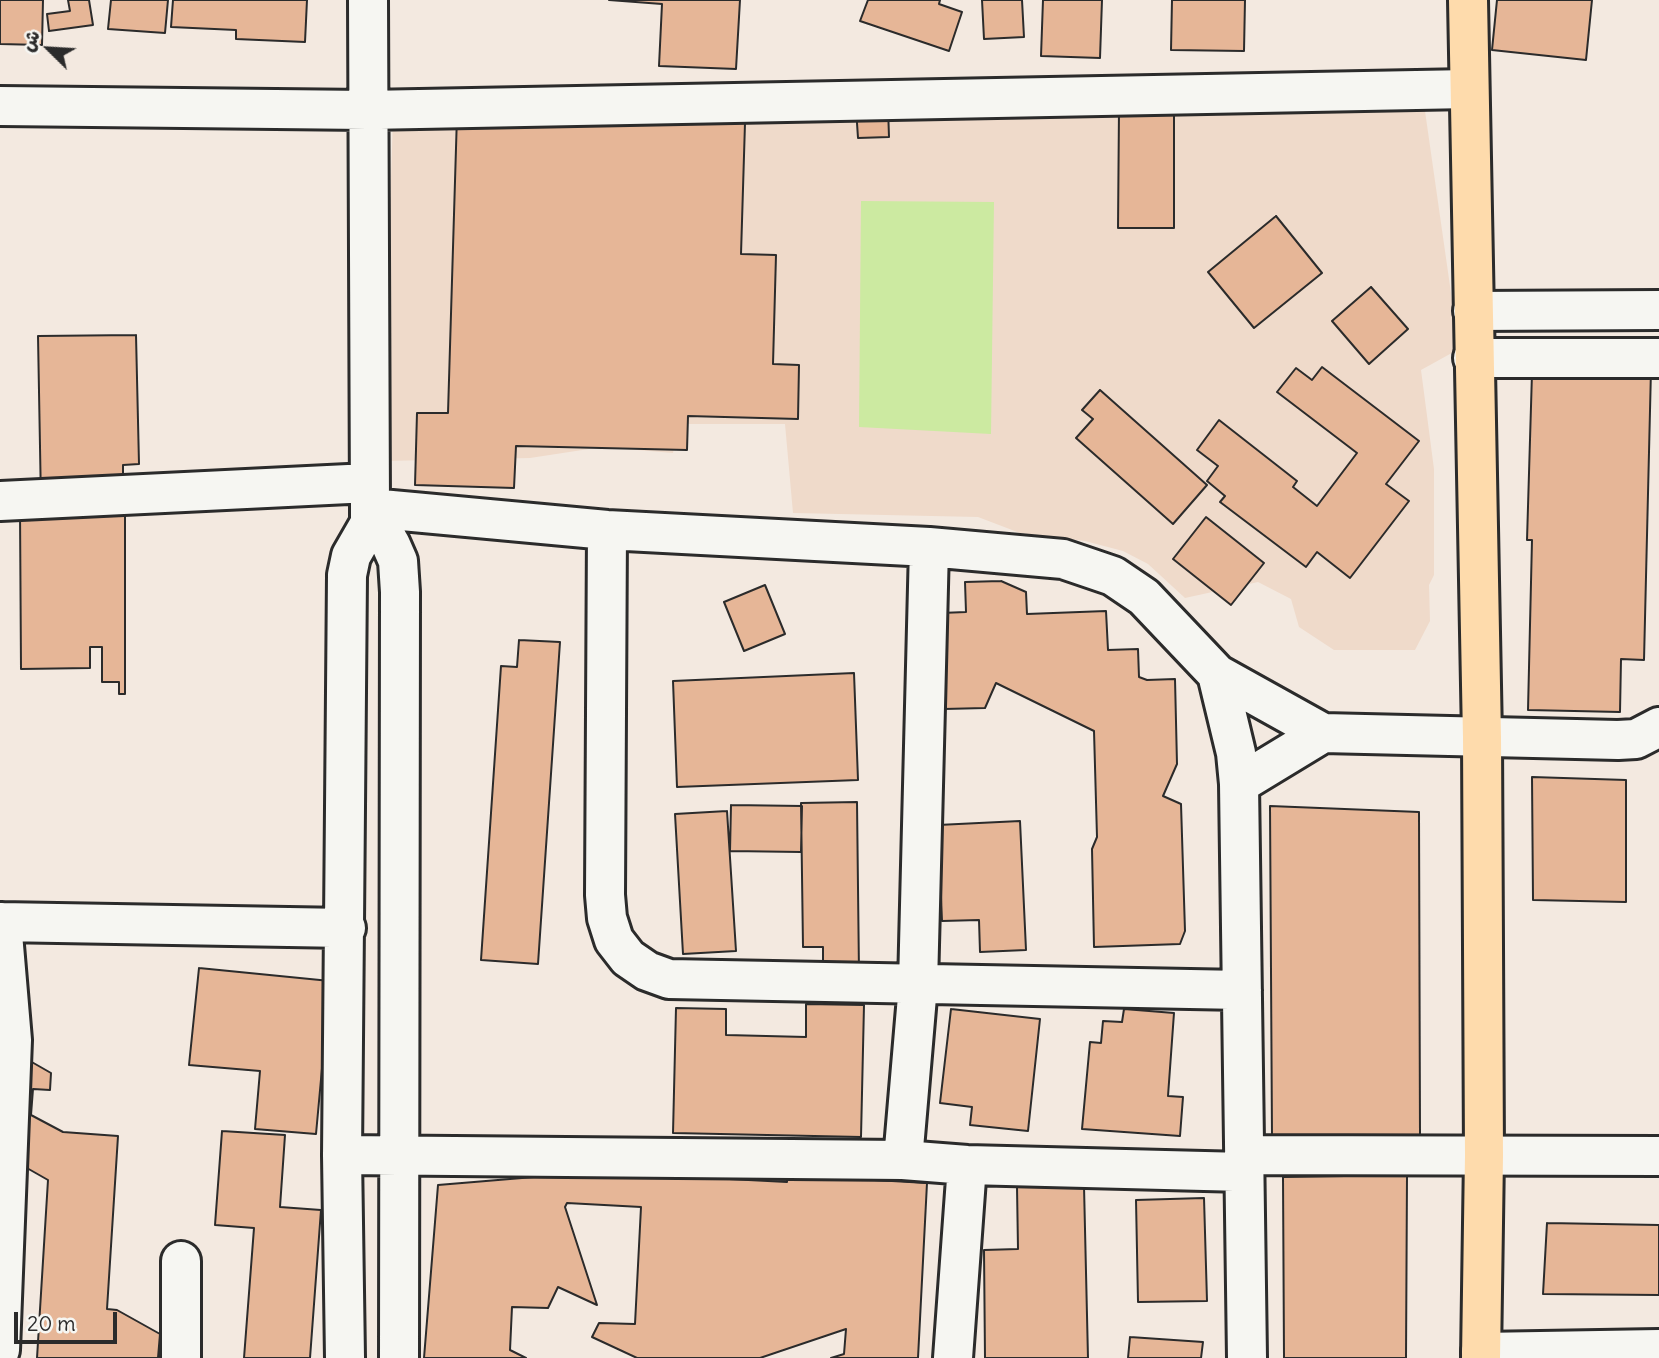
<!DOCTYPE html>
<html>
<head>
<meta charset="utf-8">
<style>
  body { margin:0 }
  #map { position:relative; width:1659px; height:1358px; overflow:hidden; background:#f3e9e0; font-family:Delius,"Playpen Sans Arabic",sans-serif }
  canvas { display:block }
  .north { position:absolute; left:14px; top:14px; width:70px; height:70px; -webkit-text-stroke:5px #f6f6f2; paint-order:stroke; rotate:294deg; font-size:19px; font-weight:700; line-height:28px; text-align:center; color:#2b2b2b }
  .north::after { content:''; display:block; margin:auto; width:24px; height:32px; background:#2b2b2b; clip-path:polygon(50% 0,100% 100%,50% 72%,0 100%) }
  .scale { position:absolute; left:14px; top:1312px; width:103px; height:32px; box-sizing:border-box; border:4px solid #2b2b2b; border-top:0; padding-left:9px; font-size:21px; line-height:24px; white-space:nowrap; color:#2b2b2b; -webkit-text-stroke:5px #f6f6f2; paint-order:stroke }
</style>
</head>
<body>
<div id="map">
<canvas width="1659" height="1358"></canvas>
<div class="north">ش</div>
<div class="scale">20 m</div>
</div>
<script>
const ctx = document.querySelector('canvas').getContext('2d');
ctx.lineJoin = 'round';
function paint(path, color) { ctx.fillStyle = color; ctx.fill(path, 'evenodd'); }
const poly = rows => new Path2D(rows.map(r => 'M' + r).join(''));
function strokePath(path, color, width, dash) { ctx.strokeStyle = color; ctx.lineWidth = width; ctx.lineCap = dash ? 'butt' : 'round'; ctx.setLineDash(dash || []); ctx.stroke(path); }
paint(poly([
  [1424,104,1459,349,1421,370,1434,469,1434,575,1429,585,1430,621,1415,650,1334,650,1299,627,1291,599,1258,582,1185,598,1148,564,1123,551,1085,541,1020,533,978,517,793,513,785,424,679,424,673,453,602,447,530,458,382,461,393,117]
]), '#efdaca');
paint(poly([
  [861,201,994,202,991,434,859,427]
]), '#cceaa1');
const building = poly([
  [0,0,43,0,42,45,0,44,0,0],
  [68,0,89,0,93,25,49,31,47,14,70,11,68,0],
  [111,0,168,0,165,33,108,29,111,0],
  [173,0,307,0,305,42,236,39,236,30,171,27,173,0],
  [609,0,740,0,736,69,659,66,662,4,609,0],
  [868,0,940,0,939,4,962,12,949,51,860,21,868,0],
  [982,0,1022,0,1024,37,984,39,982,0],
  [1043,0,1102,0,1100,58,1041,56,1043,0],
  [1172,0,1245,0,1244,51,1171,50,1172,0],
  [1497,0,1592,0,1586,60,1492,50,1497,0],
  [888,107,889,137,858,138,856,108,888,107],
  [1174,108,1174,228,1118,228,1119,109,1174,108],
  [457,115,745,123,741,254,776,255,773,364,799,365,798,419,688,416,687,450,516,446,514,488,415,485,417,413,448,413,457,115],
  [1276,216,1322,273,1254,328,1208,272,1276,216],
  [1371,287,1408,329,1369,364,1332,321,1371,287],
  [136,335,139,464,123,465,123,501,41,502,38,336,136,335],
  [1322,367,1419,441,1386,484,1409,501,1350,578,1317,552,1306,567,1220,502,1225,496,1207,481,1218,466,1197,450,1219,420,1297,481,1293,487,1317,506,1357,453,1277,392,1296,368,1312,380,1322,367],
  [1651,369,1644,660,1621,659,1620,712,1528,710,1532,540,1527,540,1532,373,1651,369],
  [1100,390,1207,485,1173,524,1076,438,1093,419,1082,410,1100,390],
  [20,511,125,511,125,694,119,694,119,682,102,682,102,647,90,647,90,668,21,669,20,511],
  [1206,517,1264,563,1231,605,1173,559,1206,517],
  [1001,581,1026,592,1027,614,1106,611,1108,650,1138,649,1139,677,1147,680,1175,679,1177,764,1163,796,1181,804,1185,931,1180,944,1094,947,1092,849,1097,837,1094,731,996,683,985,708,944,709,941,613,966,612,965,582,1001,581],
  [765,585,785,634,744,651,724,602,765,585],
  [519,640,560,642,538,964,481,960,501,666,517,667,519,640],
  [854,673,858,780,677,787,673,681,854,673],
  [1532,777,1626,780,1626,902,1533,900,1532,777],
  [857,802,859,973,823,973,823,947,803,947,801,803,857,802],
  [731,805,802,806,801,852,730,851,731,805],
  [1270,806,1419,812,1420,1137,1272,1138,1270,806],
  [727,811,736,951,683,954,675,814,727,811],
  [1020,821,1026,950,980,952,979,920,942,921,938,825,1020,821],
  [199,968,330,981,316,1134,255,1129,260,1071,189,1065,199,968],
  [806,1004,864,1005,861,1137,673,1133,676,1008,726,1009,726,1035,806,1037,806,1004],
  [951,1009,1040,1019,1028,1131,970,1125,972,1107,940,1103,951,1009],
  [1124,1009,1174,1013,1168,1096,1183,1097,1180,1136,1082,1129,1090,1042,1101,1043,1103,1021,1122,1022,1124,1009],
  [30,1061,51,1073,50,1090,33,1089,31,1115,63,1132,118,1136,107,1309,117,1310,160,1334,158,1358,37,1358,48,1180,4,1155,30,1061],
  [222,1131,285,1135,280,1207,321,1210,310,1358,244,1358,254,1228,215,1225,222,1131],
  [594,1172,787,1182,787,1175,927,1183,918,1358,831,1358,844,1354,846,1329,760,1358,637,1358,592,1337,599,1323,635,1324,641,1207,567,1203,565,1207,597,1305,558,1287,548,1308,512,1307,510,1350,526,1358,424,1358,438,1185,594,1172],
  [1407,1175,1406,1358,1284,1358,1283,1177,1407,1175],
  [1084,1186,1088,1358,985,1358,984,1250,1018,1249,1017,1187,1084,1186],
  [1204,1198,1207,1301,1138,1302,1136,1200,1204,1198],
  [1547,1223,1659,1225,1659,1295,1543,1294,1547,1223],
  [1130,1337,1203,1342,1201,1358,1128,1358,1130,1337]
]);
paint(building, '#e6b697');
strokePath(building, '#2b2b2b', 2);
const minor = poly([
  [0,106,367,110,1469,89],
  [1473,311,1659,310],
  [1473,358,1659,358],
  [0,501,369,483],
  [370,508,607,530,929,547,1063,559,1113,576,1144,597,1217,674,1323,733],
  [370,523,384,533,391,545,398,561,400,592,399,1358],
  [607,530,605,895,607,918,614,940,628,958,647,971,669,979,1242,990],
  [1217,674,1236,753,1239,784],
  [0,922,346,928],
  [342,1155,903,1160,967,1165,1244,1172],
  [1244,1155,1659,1156],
  [903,1160,918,985,929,547],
  [0,1350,12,1040,2,922],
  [1481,1352,1659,1349],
  [181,1358,181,1261],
  [345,1358,342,1155,347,575,351,556,370,523,370,508,368,0],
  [953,1358,967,1165],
  [1247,1358,1239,784,1323,733,1618,740,1636,739,1659,727]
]);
const major = poly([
  [1468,0,1482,737,1484,1156,1481,1358]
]);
strokePath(minor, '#2b2b2b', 44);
strokePath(major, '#2b2b2b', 44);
strokePath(minor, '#f6f6f2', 38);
strokePath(major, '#fedbac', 38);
</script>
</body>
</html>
